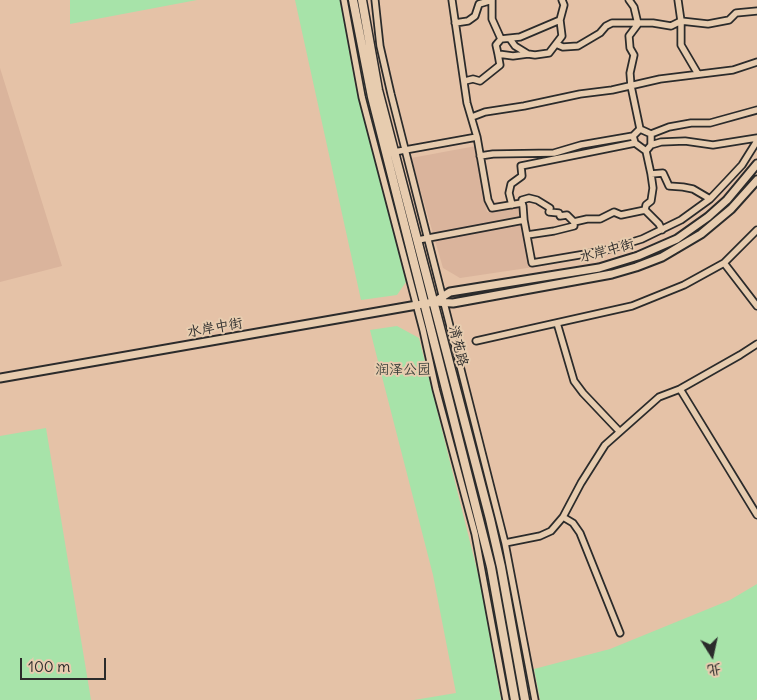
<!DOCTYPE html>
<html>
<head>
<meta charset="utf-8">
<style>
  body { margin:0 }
  #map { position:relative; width:757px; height:700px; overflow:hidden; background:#e5c2a7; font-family:Delius,"LXGW WenKai TC",sans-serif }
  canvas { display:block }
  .north { position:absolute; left:687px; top:630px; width:50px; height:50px; -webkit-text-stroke:4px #e7ccaf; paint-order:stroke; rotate:170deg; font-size:14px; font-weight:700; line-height:20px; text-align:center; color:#2b2b2b }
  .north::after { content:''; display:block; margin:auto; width:18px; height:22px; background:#2b2b2b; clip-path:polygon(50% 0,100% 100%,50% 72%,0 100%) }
  .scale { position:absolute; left:20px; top:658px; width:86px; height:22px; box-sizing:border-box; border:2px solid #2b2b2b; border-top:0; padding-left:6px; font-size:15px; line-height:18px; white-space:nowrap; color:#2b2b2b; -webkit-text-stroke:4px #e7ccaf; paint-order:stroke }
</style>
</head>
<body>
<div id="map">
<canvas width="757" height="700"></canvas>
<div class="north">北</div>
<div class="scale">100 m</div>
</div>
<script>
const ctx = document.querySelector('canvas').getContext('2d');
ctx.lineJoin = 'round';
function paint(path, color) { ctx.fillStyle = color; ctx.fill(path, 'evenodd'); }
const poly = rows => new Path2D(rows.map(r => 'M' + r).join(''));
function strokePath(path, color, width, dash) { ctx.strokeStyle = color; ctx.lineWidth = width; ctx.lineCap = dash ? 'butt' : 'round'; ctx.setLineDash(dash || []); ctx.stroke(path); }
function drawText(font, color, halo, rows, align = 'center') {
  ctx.font = font + ' Delius,"LXGW WenKai TC",sans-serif'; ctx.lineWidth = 4; ctx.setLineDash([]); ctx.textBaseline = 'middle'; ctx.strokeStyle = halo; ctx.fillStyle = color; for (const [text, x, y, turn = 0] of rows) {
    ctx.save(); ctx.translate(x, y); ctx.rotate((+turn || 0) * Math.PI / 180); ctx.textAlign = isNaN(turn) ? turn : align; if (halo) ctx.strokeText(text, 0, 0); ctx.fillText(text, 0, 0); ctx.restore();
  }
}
paint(poly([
  [0,68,62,266,0,282],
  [476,146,487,212,521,206,534,267,460,278,443,268,411,158]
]), '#dab49c');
paint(poly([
  [70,0,197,0,70,24],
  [295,0,340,0,355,84,406,282,397,295,361,300],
  [397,326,419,338,480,582,501,700,414,700,456,693,433,575,370,330],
  [46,428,91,700,0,700,0,436],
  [757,584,757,699,756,700,540,700,534,669,610,649,730,600]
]), '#a7e3a9');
const minor = poly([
  [344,0,362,97,423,330,436,389,475,534,506,700],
  [375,0,380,46,391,94,505,543,535,700],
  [452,0,467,103,477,137,488,200,492,208,522,203,523,206,524,220],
  [492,0,492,19,501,39,520,37,560,20,564,5,562,0],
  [629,0,634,7,638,24,629,36,630,48,634,55,630,73,631,86,640,129,633,136,635,143,646,151],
  [678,0,681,21,681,45,698,74],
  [455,23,468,21,475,16,479,4,492,0],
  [510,39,515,46,528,54,535,55,549,53,562,36,560,20],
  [556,44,563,47,578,46,600,33,606,26,612,23,653,23,671,26,681,21,708,24,729,20,736,13,757,11],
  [498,54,496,45,501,39],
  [465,81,473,79,480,81,500,65,498,54,513,56,528,54],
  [472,117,485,112,524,106,580,94,612,90,660,79,733,70,757,62],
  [640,129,651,134,651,145],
  [651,134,669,127,691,123,710,123,757,110],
  [394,152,477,137],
  [480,156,493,154,554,153,581,145,633,136],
  [710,199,693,189,683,187,669,186,663,173,651,174,646,151,651,145,661,142,685,141,713,145,757,138],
  [522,203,522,200,529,198,537,200,550,208,549,212,559,213,560,216,567,215,574,222,587,219,600,219,614,212,621,215,645,210,646,205,651,201,653,188,651,174],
  [512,205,509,193,511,184,522,176,521,166,635,143],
  [645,210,659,224,662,230],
  [527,235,554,231,574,226,574,222],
  [418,240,524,220,532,263,603,251,642,239,681,220,710,199,728,180,742,165,757,141],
  [724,263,757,306],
  [557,323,574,381,583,393,619,431],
  [476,341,632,306,684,285,724,263,757,230],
  [680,389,757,515],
  [563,517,573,523,580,533,620,633],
  [505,543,540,536,551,531,563,517,581,483,605,445,659,397,680,389,740,355,757,344]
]);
const tertiary = poly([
  [434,302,450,292,599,268,638,256,677,239,708,217,727,200,757,164],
  [0,378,434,302,453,303,612,274,636,267,662,257,701,234,731,209,757,180]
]);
const secondary = poly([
  [353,0,372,97,491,567,515,700],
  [362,0,378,90,490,519,501,567,525,700]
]);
strokePath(minor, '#2b2b2b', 9);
strokePath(tertiary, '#2b2b2b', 11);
strokePath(secondary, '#2b2b2b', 11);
strokePath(minor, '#e7ccaf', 5.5);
strokePath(tertiary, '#e7ccaf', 7);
strokePath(secondary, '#e7ccaf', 8);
drawText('14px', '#2b2b2b', '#e7ccaf', [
  ["水岸中街",607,251,-15],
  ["水岸中街",215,328,-10],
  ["清苑路",458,346,76]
]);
drawText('14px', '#373d38', '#e7ccaf', [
  ["润泽公园",403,370]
]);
</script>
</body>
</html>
